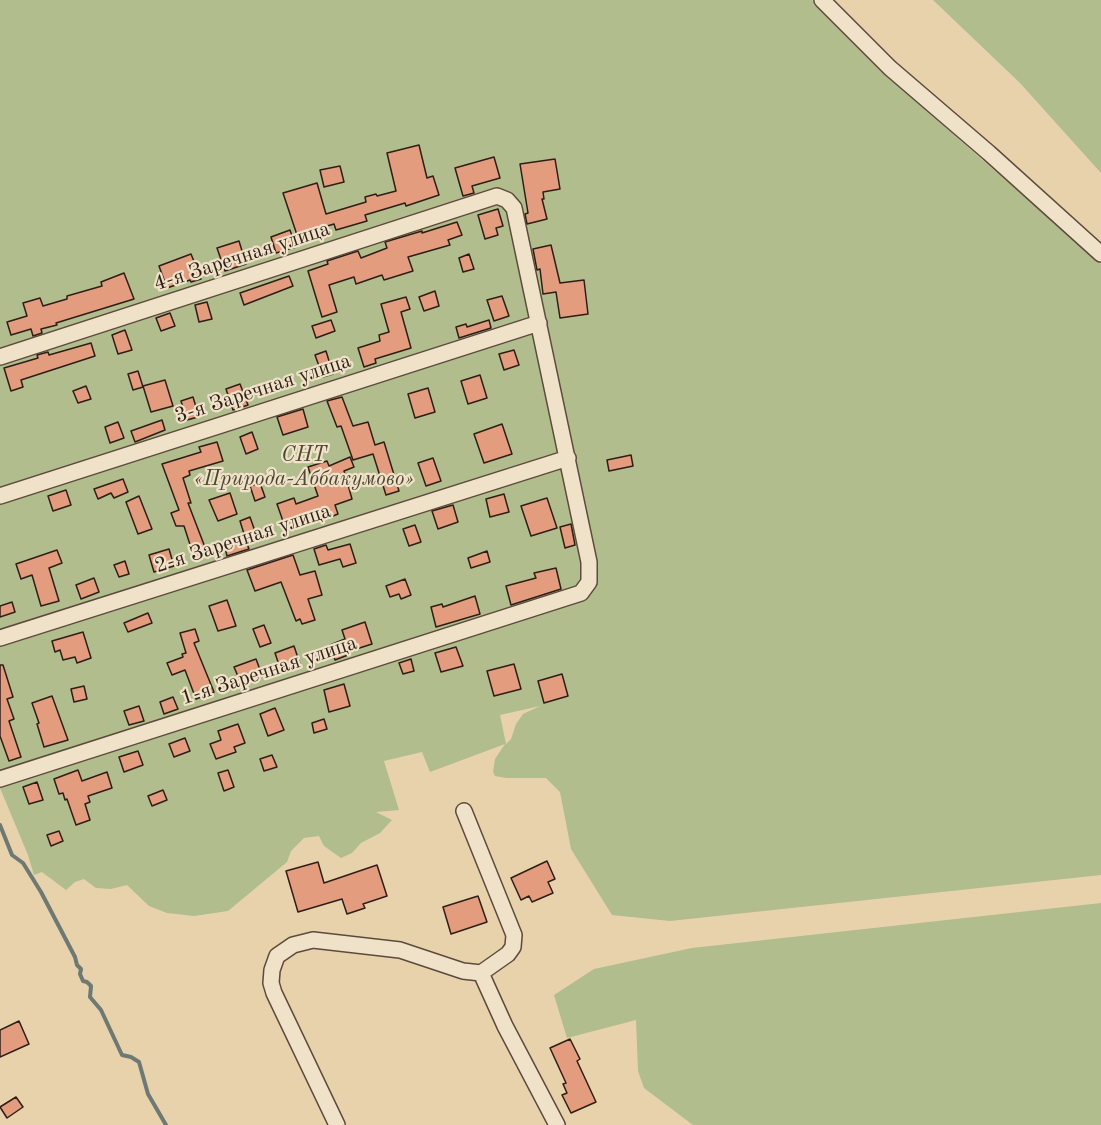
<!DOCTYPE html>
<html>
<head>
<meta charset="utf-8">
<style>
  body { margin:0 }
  canvas { display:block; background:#e7d2ab }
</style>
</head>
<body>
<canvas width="1101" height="1125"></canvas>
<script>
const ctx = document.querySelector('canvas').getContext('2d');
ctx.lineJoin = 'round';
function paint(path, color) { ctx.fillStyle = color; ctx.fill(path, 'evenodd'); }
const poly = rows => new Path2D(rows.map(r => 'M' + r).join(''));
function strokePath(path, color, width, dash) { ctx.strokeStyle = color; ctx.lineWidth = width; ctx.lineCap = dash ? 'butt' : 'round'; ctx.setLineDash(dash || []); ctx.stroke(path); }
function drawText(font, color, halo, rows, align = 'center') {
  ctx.font = font + ' "Old Standard TT",serif'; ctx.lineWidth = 4.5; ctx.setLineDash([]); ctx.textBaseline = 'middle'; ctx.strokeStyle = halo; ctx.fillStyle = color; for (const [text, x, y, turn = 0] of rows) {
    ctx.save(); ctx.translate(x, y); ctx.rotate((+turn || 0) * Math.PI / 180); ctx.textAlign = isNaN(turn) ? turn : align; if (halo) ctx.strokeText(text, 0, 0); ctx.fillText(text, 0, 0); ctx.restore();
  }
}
paint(poly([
  [0,0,812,0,881,71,1101,264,1101,875,670,921,612,915,571,849,560,792,546,778,506,778,495,776,493,772,495,759,505,744,430,772,422,752,384,761,399,810,376,812,392,820,380,833,361,843,352,853,341,858,324,846,319,836,304,838,291,851,287,862,228,911,194,916,167,913,149,906,127,885,111,889,96,888,84,879,75,882,66,890,42,872,34,875,28,855,0,788],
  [540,706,523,714,516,724,511,739,506,744,500,715],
  [933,0,1101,0,1101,173,1020,83],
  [1101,903,1101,1125,693,1125,644,1088,638,1071,636,1020,567,1038,554,995,594,969,692,948]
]), '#b1bd8c');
strokePath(poly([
  [0,825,12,855,23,863,41,892,75,957,77,965,81,969,80,974,83,981,87,982,91,986,90,997,101,1010,122,1055,131,1057,139,1062,148,1094,166,1125]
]), '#6e7973', 4);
const building = poly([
  [419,145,427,178,433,176,439,195,406,206,405,203,365,215,367,221,336,230,334,224,297,235,283,193,317,183,326,214,366,202,365,197,376,194,377,196,396,191,387,153,419,145],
  [494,157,500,178,472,186,474,193,463,196,455,168,494,157],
  [555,159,560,189,543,192,544,199,542,199,547,219,527,224,525,214,528,213,520,164,555,159],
  [340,166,344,182,324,187,320,170,340,166],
  [498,209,503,226,496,228,498,235,485,239,478,215,498,209],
  [457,222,462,235,448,240,450,245,408,257,413,271,384,280,382,275,356,284,354,277,329,285,337,312,322,317,308,271,328,264,327,261,358,251,361,258,387,248,385,242,422,231,422,233,457,222],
  [290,230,296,247,276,253,271,237,290,230],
  [239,241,246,264,225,271,217,248,239,241],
  [551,245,560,283,584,280,588,314,560,318,556,292,543,294,540,269,537,270,533,249,551,245],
  [191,254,201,279,191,282,190,280,167,288,159,266,191,254],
  [469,254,474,269,463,272,459,258,469,254],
  [124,273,134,299,56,323,57,325,41,329,42,333,33,336,31,329,11,335,7,322,27,316,23,303,40,298,43,306,67,299,67,296,102,286,101,282,124,273],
  [289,276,293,286,244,305,240,293,289,276],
  [435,291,439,306,424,311,419,297,435,291],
  [502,296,509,316,494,321,487,300,502,296],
  [406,297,410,309,401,312,411,348,375,359,376,363,364,367,358,348,380,341,379,335,389,332,381,304,406,297],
  [207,302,212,319,199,322,195,305,207,302],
  [170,313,175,326,161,331,156,318,170,313],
  [331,320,335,331,316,338,312,326,331,320],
  [489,320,491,328,459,338,456,327,466,324,467,327,489,320],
  [125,330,132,350,118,354,112,335,125,330],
  [91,343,95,356,21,380,23,387,11,391,4,368,38,358,37,355,48,352,49,355,91,343],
  [514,350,519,365,504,370,499,354,514,350],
  [326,351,333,374,323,377,315,355,326,351],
  [138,371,143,387,133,390,128,374,138,371],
  [480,375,487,398,468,404,461,381,480,375],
  [165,380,173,406,151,412,143,386,165,380],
  [240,384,248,405,233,410,226,389,240,384],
  [86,386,91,399,78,403,73,391,86,386],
  [428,388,435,412,415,418,408,394,428,388],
  [193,397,196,407,202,405,205,415,187,420,181,401,193,397],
  [342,397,353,426,368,422,375,445,384,442,399,491,386,495,373,454,353,460,341,426,337,427,327,401,342,397],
  [303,409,308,427,283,435,277,417,303,409],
  [162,420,165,430,135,442,131,431,162,420],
  [118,422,124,438,110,443,105,427,118,422],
  [502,424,512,454,484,463,474,434,502,424],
  [252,432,258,449,246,454,240,437,252,432],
  [217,442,223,461,189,471,190,475,183,478,191,503,188,503,208,555,195,560,184,526,176,526,171,513,179,510,162,464,201,452,199,447,217,442],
  [631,455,633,466,609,471,607,460,631,455],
  [350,457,354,467,344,471,352,499,335,505,338,514,320,521,318,515,313,518,311,515,284,524,277,504,294,498,296,504,318,496,308,467,327,461,329,466,350,457],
  [433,458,441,481,426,486,418,463,433,458],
  [123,479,128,492,114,498,111,493,98,499,94,489,123,479],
  [260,483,265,497,255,501,250,486,260,483],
  [66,490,71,505,53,511,48,496,66,490],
  [230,493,237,514,218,521,209,500,230,493],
  [504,494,509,512,490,517,486,499,504,494],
  [139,496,152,529,138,534,126,502,139,496],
  [547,498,557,528,531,536,521,506,547,498],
  [453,505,458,522,438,529,432,511,453,505],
  [250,517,257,537,246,541,249,549,227,556,224,543,245,537,240,521,250,517],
  [571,524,575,545,565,548,560,527,571,524],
  [415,525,421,542,409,546,403,529,415,525],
  [350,544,356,563,343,567,340,559,319,565,314,549,326,545,328,550,350,544],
  [169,549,174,566,154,572,149,555,169,549],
  [57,550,62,563,49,568,59,601,41,606,32,575,21,579,16,564,57,550],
  [487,551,490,562,471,568,468,558,487,551],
  [293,555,300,575,315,571,322,595,308,599,315,620,302,624,300,619,296,621,281,582,255,591,247,570,293,555],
  [125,561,129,574,119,577,114,565,125,561],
  [556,568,561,589,511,605,506,586,536,578,534,573,556,568],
  [94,578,99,592,81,599,76,585,94,578],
  [405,579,411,595,401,599,399,594,390,597,386,586,405,579],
  [475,596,480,614,436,627,431,607,442,604,443,607,475,596],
  [227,600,236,626,218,631,209,606,227,600],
  [12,602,15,612,0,617,0,606,12,602],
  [148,613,152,623,128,632,124,623,148,613],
  [365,622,372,644,347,652,348,655,335,660,330,645,345,639,342,630,365,622],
  [264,625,271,643,260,647,253,629,264,625],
  [195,629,199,641,194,643,214,692,196,699,185,670,172,675,167,663,183,657,182,654,186,653,180,633,195,629],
  [83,632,91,658,77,663,75,657,63,660,60,650,55,652,52,641,83,632],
  [294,646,300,664,281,671,275,653,294,646],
  [456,647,463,666,441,672,435,653,456,647],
  [256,659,262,675,252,679,251,676,240,681,234,667,256,659],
  [411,659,414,671,403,674,399,663,411,659],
  [514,664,521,689,494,696,487,671,514,664],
  [0,665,3,665,13,697,7,699,14,719,9,721,21,757,9,761,0,736,0,665],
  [562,674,568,696,544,703,538,681,562,674],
  [344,684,350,706,329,712,324,690,344,684],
  [84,686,87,699,74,702,71,689,84,686],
  [52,696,68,740,44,747,37,724,39,723,32,703,52,696],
  [173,697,178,709,164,714,160,702,173,697],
  [139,706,144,721,129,725,124,711,139,706],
  [275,708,284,730,268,736,260,714,275,708],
  [324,719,327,729,314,733,312,723,324,719],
  [238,724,245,743,234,747,236,752,216,759,210,744,221,740,218,731,238,724],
  [185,738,190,751,174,757,169,744,185,738],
  [138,751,143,765,124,772,119,757,138,751],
  [272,755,277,767,264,771,260,759,272,755],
  [78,770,82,781,107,772,112,788,88,796,90,802,85,804,90,820,76,825,67,799,65,800,63,793,59,794,54,779,78,770],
  [228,770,234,787,224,791,218,773,228,770],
  [37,782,43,800,29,804,23,787,37,782],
  [163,790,167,800,152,806,148,796,163,790],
  [59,831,63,841,51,846,47,835,59,831],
  [547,861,555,879,548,882,553,893,532,902,529,896,521,900,511,878,547,861],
  [318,862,324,883,377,865,387,896,363,904,365,908,347,914,342,899,298,912,286,871,318,862],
  [478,896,487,922,451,934,443,907,478,896],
  [19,1021,29,1044,0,1057,0,1030,19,1021],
  [570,1039,580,1059,577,1061,596,1102,571,1113,562,1095,567,1093,563,1084,566,1083,550,1048,570,1039],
  [16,1097,23,1107,7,1118,0,1107,16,1097]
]);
paint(building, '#e39c7e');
strokePath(building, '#2e1e17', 1.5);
const minor = poly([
  [822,0,890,68,989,153,1101,254],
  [0,357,497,196,507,200,514,208,589,562,589,582,581,593,0,779],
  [0,496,539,323],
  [0,638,568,458],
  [464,811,514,935,513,947,508,954,481,973],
  [337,1125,274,993,271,983,272,970,277,956,293,945,313,940,400,950,463,971,481,973,505,1026,557,1125]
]);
strokePath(minor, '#5c4b3c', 18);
strokePath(minor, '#efe2c8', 15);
drawText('21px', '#2e1e17', '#efe2c8', [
  ["4-я Заречная улица",242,257,-18],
  ["3-я Заречная улица",263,389,-18],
  ["2-я Заречная улица",243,539,-18],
  ["1-я Заречная улица",269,671,-18]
]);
drawText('italic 21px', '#4f4634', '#efe2c8', [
  ["СНТ",304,455],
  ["«Природа-Аббакумово»",304,479]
]);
</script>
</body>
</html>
